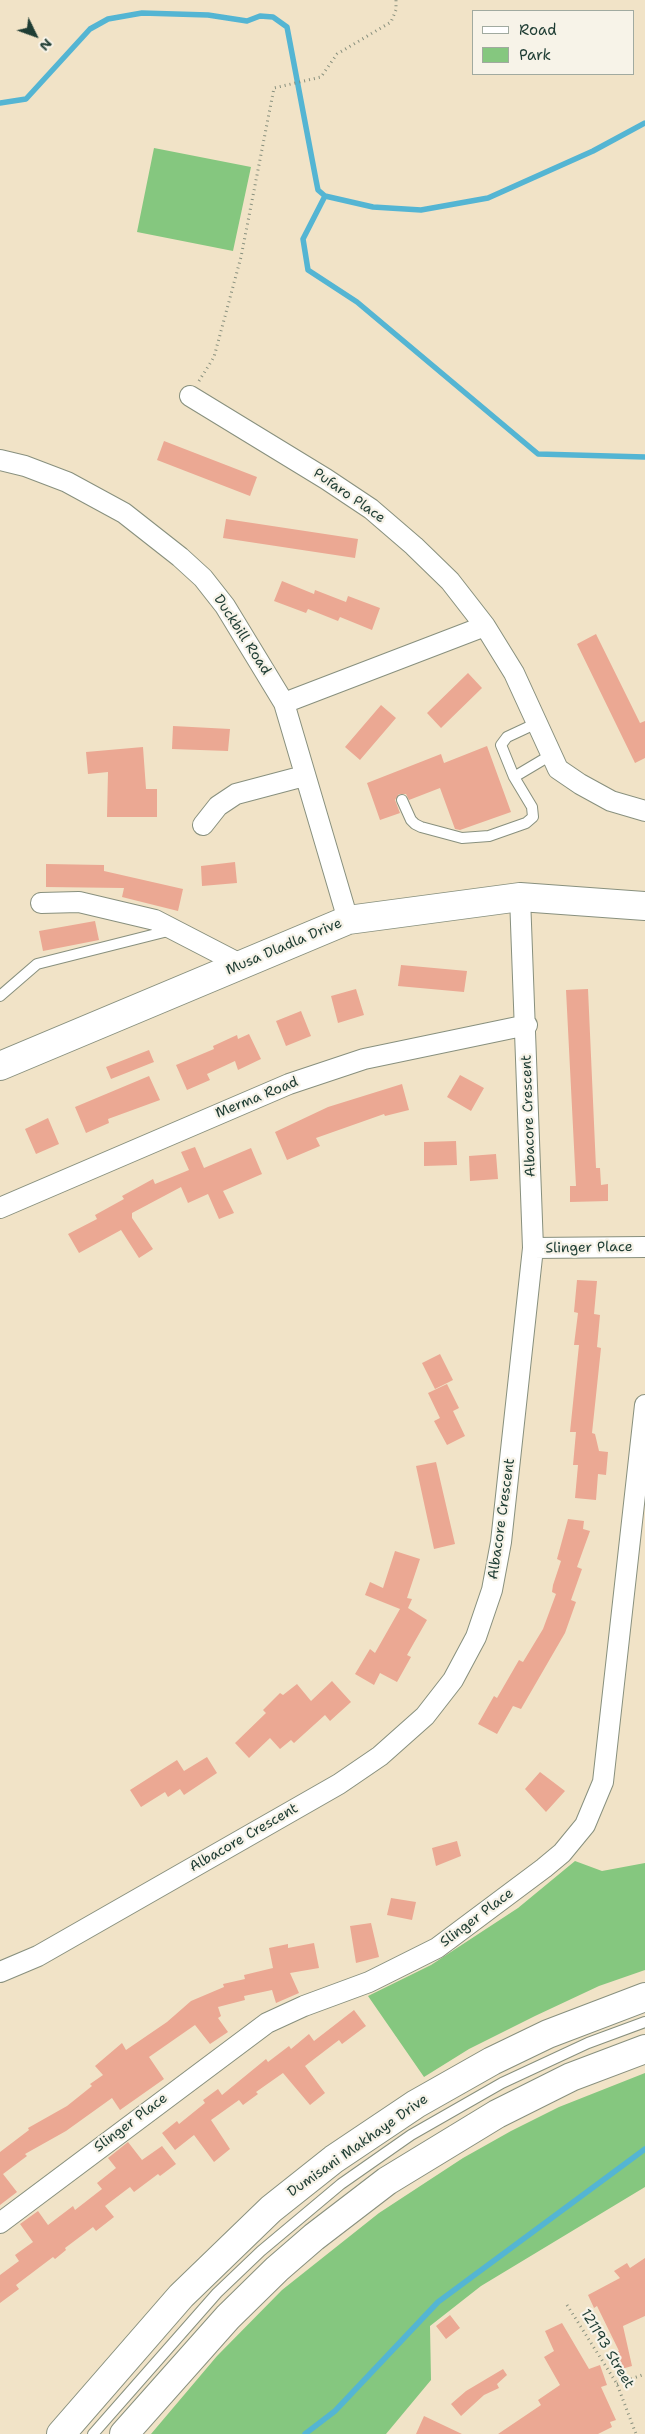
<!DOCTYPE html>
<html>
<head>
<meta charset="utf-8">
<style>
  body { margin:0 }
  #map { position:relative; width:645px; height:2434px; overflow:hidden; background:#f1e3c7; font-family:"Shantell Sans",sans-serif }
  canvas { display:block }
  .legend { position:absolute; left:472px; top:10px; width:162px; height:65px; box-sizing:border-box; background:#f7f3e8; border:1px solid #a1aaa0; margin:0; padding:6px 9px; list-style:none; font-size:15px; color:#1f3d34 }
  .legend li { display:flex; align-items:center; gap:10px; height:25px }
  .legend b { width:25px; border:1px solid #a1aaa0 }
  .north { position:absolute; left:10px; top:10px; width:50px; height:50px; -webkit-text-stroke:4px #f7f3e8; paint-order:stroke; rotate:132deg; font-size:14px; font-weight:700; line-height:20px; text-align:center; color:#1f3d34 }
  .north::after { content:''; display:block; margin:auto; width:18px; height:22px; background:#1f3d34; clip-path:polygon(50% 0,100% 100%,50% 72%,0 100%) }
</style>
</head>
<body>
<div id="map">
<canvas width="645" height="2434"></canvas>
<ul class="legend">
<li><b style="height:6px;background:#fff"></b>Road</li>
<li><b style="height:14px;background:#85c77f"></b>Park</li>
</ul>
<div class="north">N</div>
</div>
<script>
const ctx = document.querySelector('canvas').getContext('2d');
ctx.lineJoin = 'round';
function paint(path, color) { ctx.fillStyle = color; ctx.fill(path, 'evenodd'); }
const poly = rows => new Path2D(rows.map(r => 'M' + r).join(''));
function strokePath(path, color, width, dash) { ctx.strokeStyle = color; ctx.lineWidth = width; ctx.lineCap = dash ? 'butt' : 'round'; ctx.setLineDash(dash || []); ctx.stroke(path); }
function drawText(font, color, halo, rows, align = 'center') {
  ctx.font = font + ' "Shantell Sans",sans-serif'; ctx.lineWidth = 4.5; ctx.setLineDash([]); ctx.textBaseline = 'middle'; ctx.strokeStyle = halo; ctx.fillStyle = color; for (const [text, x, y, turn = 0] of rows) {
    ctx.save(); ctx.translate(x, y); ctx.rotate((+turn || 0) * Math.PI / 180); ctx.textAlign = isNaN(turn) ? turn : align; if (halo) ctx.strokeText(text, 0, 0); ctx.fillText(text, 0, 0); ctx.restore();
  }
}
paint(poly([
  [154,148,251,167,233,251,137,232],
  [575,1861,602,1871,645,1863,645,1970,599,1986,535,2016,469,2049,424,2077,368,1996,431,1965,518,1908],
  [645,2073,645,2187,481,2286,430,2326,431,2380,386,2434,151,2434,217,2356,282,2290,379,2213,463,2158,511,2131,559,2107]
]), '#85c77f');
strokePath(poly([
  [0,103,26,99,90,29,108,19,142,13,208,15,247,21,260,16,273,17,287,27,316,180,318,190,325,196,373,207,421,210,488,198,593,151,645,123],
  [325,196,303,239,308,270,357,302,538,454,645,457],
  [305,2434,335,2411,438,2302,645,2149]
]), '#54b5d3', 5.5);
paint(poly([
  [164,441,257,477,250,496,157,460],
  [226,519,358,539,355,558,223,538],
  [282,581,314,594,315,590,346,602,348,596,380,608,372,630,340,617,338,621,308,609,306,613,274,601],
  [596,634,640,723,645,721,645,758,635,763,577,644],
  [468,673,482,688,441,728,427,713],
  [381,705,396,718,360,760,345,747],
  [173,726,230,729,228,751,172,749],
  [487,746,511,812,460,830,455,829,440,788,409,800,406,794,399,794,395,800,400,813,380,820,367,783,441,754,444,763],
  [143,747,146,789,157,789,157,817,107,817,108,772,88,774,86,752],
  [235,862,237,883,202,886,201,866],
  [46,864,104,865,104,871,183,889,178,911,122,897,124,888,46,887],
  [95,921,99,940,43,951,39,931],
  [401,965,467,971,464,992,398,986],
  [356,989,364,1015,338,1023,331,996],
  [588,989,596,1168,600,1168,601,1185,608,1184,608,1201,570,1202,570,1186,576,1186,566,990],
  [301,1011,311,1036,286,1046,276,1021],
  [249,1034,261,1059,238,1070,235,1061,207,1074,210,1080,187,1090,176,1065,214,1049,213,1046,237,1035,238,1039],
  [149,1050,154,1062,111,1079,106,1067],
  [460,1075,484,1088,471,1111,447,1097],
  [149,1076,160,1100,108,1119,109,1123,86,1133,75,1107],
  [402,1084,409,1110,385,1116,384,1114,316,1138,320,1146,287,1160,275,1132,328,1107],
  [48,1118,59,1144,36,1154,25,1129],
  [456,1141,457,1165,424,1166,424,1142],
  [195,1147,204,1168,251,1148,262,1174,223,1191,234,1213,219,1219,208,1194,188,1203,181,1187,132,1213,132,1218,153,1249,139,1258,121,1230,79,1253,68,1234,97,1219,95,1215,124,1199,122,1196,153,1179,155,1184,189,1170,181,1152],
  [496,1154,498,1179,470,1181,469,1156],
  [577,1280,597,1281,594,1314,600,1315,597,1347,601,1348,592,1433,595,1434,599,1451,608,1452,606,1475,598,1474,596,1500,575,1498,578,1465,573,1465,576,1432,570,1432,579,1345,574,1345,578,1313,574,1312],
  [440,1354,453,1380,435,1389,422,1363],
  [447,1384,459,1408,453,1411,465,1436,447,1445,434,1421,440,1418,428,1393],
  [436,1462,455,1544,434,1549,416,1466],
  [568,1519,584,1521,583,1529,590,1531,577,1567,582,1569,571,1600,576,1602,565,1633,521,1709,513,1706,497,1734,478,1724,494,1696,497,1698,519,1660,523,1662,543,1629,556,1594,552,1592,553,1585,561,1561,557,1559],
  [395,1551,420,1559,407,1598,412,1599,408,1608,427,1620,407,1655,411,1657,397,1682,380,1673,374,1685,355,1674,370,1649,375,1653,400,1609,365,1595,370,1582,383,1588],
  [332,1681,351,1702,330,1721,325,1715,294,1743,291,1740,280,1749,270,1738,249,1758,235,1743,266,1713,263,1710,280,1693,283,1695,297,1684,311,1701],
  [207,1757,217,1773,184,1795,180,1789,168,1797,165,1792,141,1807,130,1790,177,1760,184,1771],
  [540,1772,565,1791,546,1812,525,1789],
  [457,1841,461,1856,436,1866,432,1848],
  [391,1898,416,1902,412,1920,387,1915],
  [371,1923,379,1957,356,1963,350,1926],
  [314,1943,319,1968,290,1973,299,1993,276,2003,272,1990,244,1996,245,2000,218,2007,221,2016,218,2018,228,2032,210,2044,195,2025,149,2057,164,2079,120,2110,112,2098,66,2131,25,2154,27,2156,3,2174,17,2192,0,2205,0,2152,29,2130,28,2128,67,2106,92,2086,90,2084,103,2075,95,2066,122,2043,126,2050,167,2022,191,2001,224,1987,223,1984,245,1979,244,1975,273,1968,269,1948,288,1944,288,1948],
  [354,2010,366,2026,342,2044,339,2040,305,2066,325,2093,310,2105,283,2073,256,2092,258,2094,243,2105,239,2100,211,2120,230,2149,214,2162,194,2135,175,2150,162,2133,177,2121,179,2124,205,2103,203,2100,218,2089,222,2095,266,2059,268,2062,289,2046,291,2049,309,2034,314,2041],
  [128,2142,142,2160,162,2146,176,2164,160,2176,158,2174,134,2192,130,2187,105,2206,114,2217,96,2231,93,2227,65,2248,66,2250,55,2259,53,2257,16,2285,19,2289,0,2303,0,2275,19,2261,15,2255,33,2242,20,2224,38,2211,48,2225,73,2206,75,2210,102,2189,97,2183,116,2168,108,2158],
  [645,2258,645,2316,623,2326,632,2366,618,2370,614,2352,619,2351,597,2306,594,2308,588,2295,620,2278,614,2271,627,2263,630,2268],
  [450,2315,460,2328,446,2339,436,2326],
  [562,2323,589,2369,600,2365,607,2385,601,2387,616,2420,610,2422,612,2427,598,2434,498,2434,541,2405,538,2400,560,2385,544,2357,554,2351,545,2331],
  [503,2369,507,2375,497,2384,499,2388,484,2395,461,2416,451,2404,466,2391],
  [424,2416,462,2434,416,2434]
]), '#eba893');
const lane = poly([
  [514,777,551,755],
  [402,800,411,820,415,824,421,827,462,838,489,836,526,823,533,817,532,807,514,777,501,745,507,737,537,723],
  [0,996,37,964,172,930],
  [93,2434,217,2293,261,2251,341,2184,411,2135,502,2083,588,2043,645,2022]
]);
const street = poly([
  [190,396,326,479,371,509,414,546,450,581,485,626,514,673,558,769,580,784,611,801,645,811],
  [0,460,25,466,67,482,124,513,180,557,203,578,225,606,284,703,348,920],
  [284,703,485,626],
  [203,825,218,806,236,794,304,776],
  [41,903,79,902,155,920,242,965],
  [0,1208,289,1084,364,1059,527,1025],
  [533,1248,645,1247],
  [0,1972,38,1956,339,1784,380,1756,425,1716,453,1680,476,1637,492,1590,501,1542,533,1248,520,897],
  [0,2223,267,2023,304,2006,369,1982,437,1948,544,1868,562,1853,585,1825,603,1782,645,1405]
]);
const secondary = poly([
  [0,1066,348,920,520,897,645,906]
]);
const primary = poly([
  [61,2434,181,2296,271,2209,334,2159,416,2104,492,2061,548,2034,645,1997],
  [124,2434,228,2317,277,2269,314,2237,387,2181,497,2114,571,2077,645,2049]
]);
strokePath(lane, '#88907e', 12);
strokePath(street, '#88907e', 22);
strokePath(secondary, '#88907e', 30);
strokePath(primary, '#88907e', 30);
strokePath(poly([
  [199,381,214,357,241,257,274,88,321,77,337,54,391,22,396,10,396,0],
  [567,2305,617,2384,636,2434],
  [617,2384,645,2374]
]), '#88907e', 3, [1, 4]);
strokePath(lane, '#fff', 10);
strokePath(street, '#fff', 20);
strokePath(secondary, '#fff', 28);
strokePath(primary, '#fff', 28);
drawText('14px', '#1f3d34', '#f7f3e8', [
  ["Pufaro Place",349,496,35],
  ["Duckbill Road",242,635,57],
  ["Musa Dladla Drive",284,947,-23],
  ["Merma Road",257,1098,-22],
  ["Albacore Crescent",529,1116,-92],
  ["Slinger Place",589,1248,-1],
  ["Albacore Crescent",502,1519,-82],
  ["Albacore Crescent",244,1838,-30],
  ["Slinger Place",477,1918,-37],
  ["Slinger Place",131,2123,-37],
  ["Dumisani Makhaye Drive",358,2146,-35],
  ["121193 Street",607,2349,59]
]);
</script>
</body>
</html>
